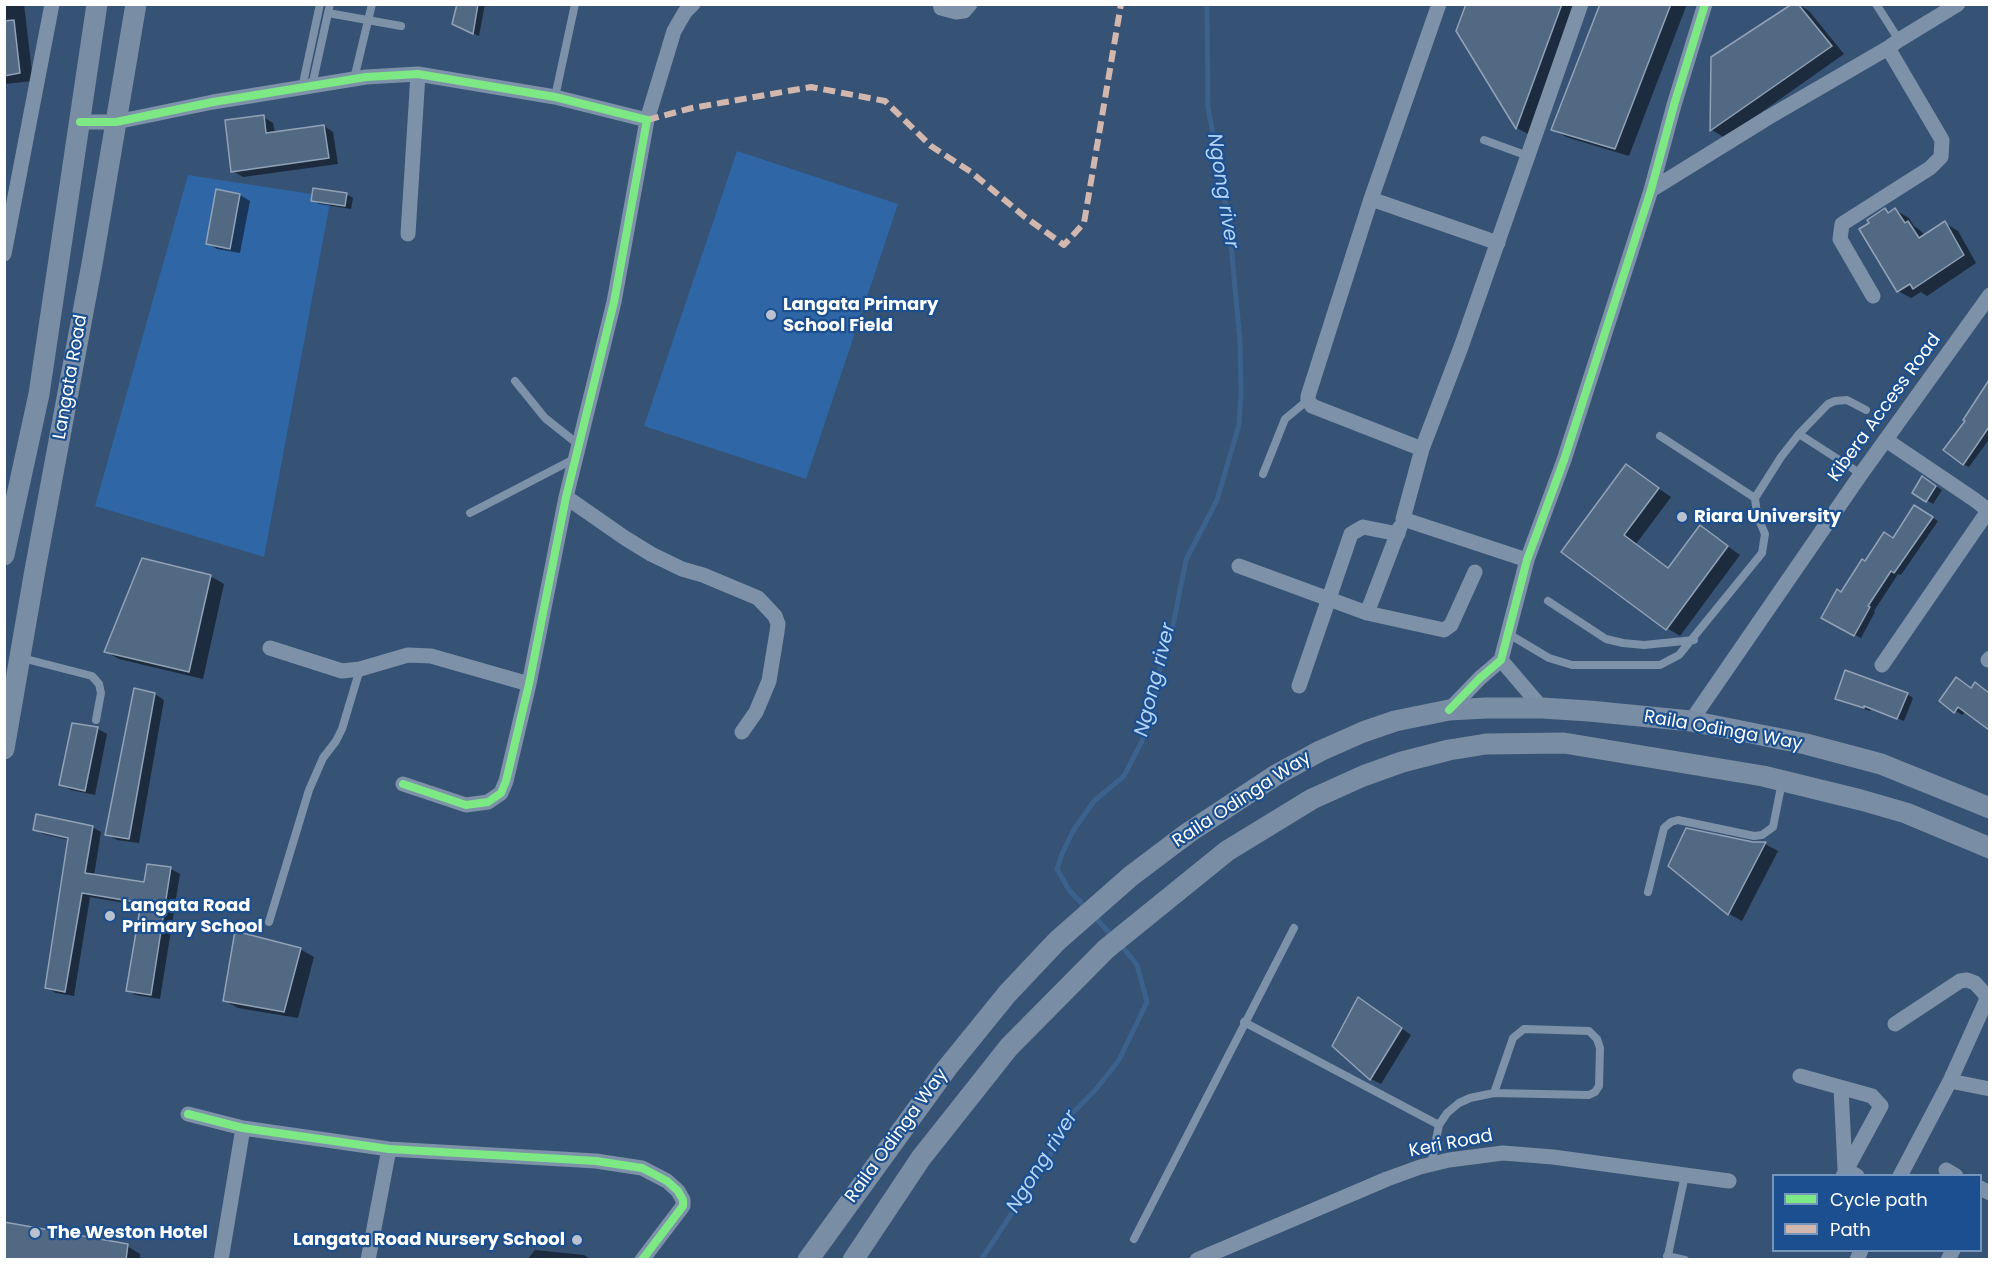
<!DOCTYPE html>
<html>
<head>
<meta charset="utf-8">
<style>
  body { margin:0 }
  #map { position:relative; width:1994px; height:1264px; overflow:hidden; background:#365274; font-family:Poppins,sans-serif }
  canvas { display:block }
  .frame { position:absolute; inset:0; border:6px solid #fff; pointer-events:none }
  .legend { position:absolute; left:1772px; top:1174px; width:210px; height:78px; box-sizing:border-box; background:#1b4f8f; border:2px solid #7695bc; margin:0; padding:8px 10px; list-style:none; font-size:18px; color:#fff }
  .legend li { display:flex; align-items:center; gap:12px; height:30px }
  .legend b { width:30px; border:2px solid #7695bc }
</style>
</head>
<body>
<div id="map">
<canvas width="1994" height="1264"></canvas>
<div class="frame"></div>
<ul class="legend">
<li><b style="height:8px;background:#7ce984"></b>Cycle path</li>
<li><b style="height:8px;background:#d1b7ad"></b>Path</li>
</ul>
</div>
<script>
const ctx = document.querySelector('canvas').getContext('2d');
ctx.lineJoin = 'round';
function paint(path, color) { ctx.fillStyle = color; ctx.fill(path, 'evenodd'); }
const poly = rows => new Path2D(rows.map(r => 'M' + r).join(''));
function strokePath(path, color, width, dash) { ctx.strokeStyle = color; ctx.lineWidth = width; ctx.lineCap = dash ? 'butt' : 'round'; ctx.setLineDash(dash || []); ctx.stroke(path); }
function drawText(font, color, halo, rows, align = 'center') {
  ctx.font = font + ' Poppins,sans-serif'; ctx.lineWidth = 4.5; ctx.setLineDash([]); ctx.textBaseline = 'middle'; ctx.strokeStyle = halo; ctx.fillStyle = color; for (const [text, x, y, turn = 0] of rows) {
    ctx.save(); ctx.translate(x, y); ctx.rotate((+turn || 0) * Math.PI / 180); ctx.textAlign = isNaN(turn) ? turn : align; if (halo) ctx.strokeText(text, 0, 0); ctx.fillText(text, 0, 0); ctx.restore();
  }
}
paint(poly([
  [737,151,898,204,806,479,644,426],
  [188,175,331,197,264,557,95,506]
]), '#2f66a5');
paint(poly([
  [4,4,24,4,33,81,4,84],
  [458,4,485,4,479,36,460,27],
  [1467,4,1578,4,1530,135,1517,128,1458,31],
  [1601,4,1687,4,1629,156,1566,137,1553,129],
  [1798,4,1809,11,1844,54,1725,138,1712,130,1712,58],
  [263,117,273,123,275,133,324,126,333,132,338,164,243,177,233,171],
  [218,191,240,195,250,201,240,253,217,249,208,244],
  [346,194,353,198,351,209,319,204,313,201],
  [1885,210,1890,213,1895,210,1909,218,1914,226,1921,231,1925,236,1945,223,1958,231,1976,263,1927,296,1921,292,1911,298,1898,291],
  [1990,383,1990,438,1969,467,1963,464,1967,421,1965,419],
  [1626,466,1671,497,1636,544,1670,569,1701,527,1740,555,1680,636,1667,628,1563,551],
  [1929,482,1942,490,1933,504,1914,492],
  [1915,507,1938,521,1901,575,1898,574,1874,611,1875,612,1861,638,1823,618,1866,562,1894,539],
  [210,576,224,584,203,679,119,659,106,652],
  [1982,688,1990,693,1990,728,1966,711,1962,715,1941,701,1972,689],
  [155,694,164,700,139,843,117,840,107,834],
  [1907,694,1913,698,1904,721,1871,708,1870,711,1837,699],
  [98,729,107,734,95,795,71,790,61,785],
  [92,827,101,832,94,876,145,884,149,865,171,869,180,874,160,999,136,995,127,990,142,906,90,897,74,996,56,993,47,988,69,840,43,834,34,829],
  [1753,843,1765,844,1778,851,1742,921,1729,914,1670,866],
  [300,949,314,957,298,1018,238,1008,225,1001],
  [1369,1005,1411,1035,1381,1084,1371,1079,1334,1046],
  [127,1246,140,1254,140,1260,4,1260],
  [535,1250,584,1255,592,1260,527,1260]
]), '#0007');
strokePath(poly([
  [1086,908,1069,890,1057,869,1062,854,1073,831,1094,801,1124,776,1142,741,1153,709,1160,668,1172,630,1186,560,1217,500,1239,425,1241,394,1240,341,1229,223,1208,107,1207,4],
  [1093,915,1113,937],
  [981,1260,1049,1157,1069,1117,1097,1088,1119,1060,1147,1002,1137,965,1120,944]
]), '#3b618d', 5);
const building = poly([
  [457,4,478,4,473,34,452,24,457,4],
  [1466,4,1562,4,1516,129,1456,31,1466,4],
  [1600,4,1671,4,1615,149,1551,130,1600,4],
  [1792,4,1798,4,1832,46,1710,131,1711,57,1792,4],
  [14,20,20,73,4,76,4,21,14,20],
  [264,115,266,133,324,125,329,158,231,172,225,120,264,115],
  [313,188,347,193,345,206,311,201,313,188],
  [216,189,240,194,230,249,206,244,216,189],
  [1885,208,1888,213,1895,208,1905,223,1908,221,1919,238,1945,221,1964,255,1913,289,1910,284,1897,292,1859,229,1869,223,1867,220,1885,208],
  [1989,380,1989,427,1963,465,1943,450,1965,421,1963,420,1989,380],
  [1626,464,1659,488,1624,535,1668,568,1700,525,1728,546,1666,630,1561,552,1626,464],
  [1922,476,1936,486,1926,502,1912,493,1922,476],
  [1914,505,1933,517,1894,573,1891,571,1868,606,1870,607,1854,636,1821,618,1837,589,1841,592,1862,559,1865,561,1884,532,1893,538,1914,505],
  [142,558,211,575,189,672,104,652,142,558],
  [1845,670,1908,693,1897,719,1864,706,1864,708,1835,699,1845,670],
  [1956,677,1971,688,1975,682,1989,693,1989,730,1958,707,1954,713,1939,701,1956,677],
  [134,688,155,693,129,839,105,835,134,688],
  [72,723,98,727,85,791,59,785,72,723],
  [36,814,93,826,85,873,144,882,147,864,171,867,151,995,126,991,141,903,82,893,65,992,45,988,68,838,33,830,36,814],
  [1686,828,1753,842,1766,842,1728,915,1668,866,1686,828],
  [235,931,301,948,284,1012,223,1001,235,931],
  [1358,997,1402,1028,1370,1080,1332,1046,1358,997],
  [4,1222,128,1244,126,1260,4,1260,4,1222]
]);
paint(building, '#526984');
strokePath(building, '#92a2b6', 1.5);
strokePath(poly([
  [1876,4,1899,40],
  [328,13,401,26],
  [354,79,372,4],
  [312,86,330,4],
  [302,88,320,4],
  [555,97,575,4],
  [1484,140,1528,156],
  [515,381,545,418,579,445],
  [1799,434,1861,474],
  [1660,436,1755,498],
  [1263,474,1285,419,1308,400],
  [470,513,574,459],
  [1548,601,1606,639,1623,643,1644,645,1694,640],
  [1507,633,1549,658,1572,665,1660,665,1679,655,1762,553,1765,534,1757,515,1755,498,1781,457,1799,434,1828,404,1835,401,1847,400,1866,410],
  [22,658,92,676,99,684,101,693,96,720],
  [1648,892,1664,828,1671,822,1678,820,1754,836,1762,835,1773,827,1782,782],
  [269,922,309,790,323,758,336,741,342,729,360,669],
  [1244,1022,1439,1125],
  [1431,1164,1439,1125,1447,1113,1459,1103,1470,1098,1494,1093,1589,1095,1595,1092,1599,1086,1600,1048,1597,1039,1589,1031,1524,1029,1513,1038,1494,1093],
  [1134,1239,1294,928],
  [1667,1256,1685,1260],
  [1667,1260,1685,1175]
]), '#7d92a8', 8);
strokePath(poly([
  [940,4,941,8,956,12,964,11,970,4],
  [1439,4,1371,199,1498,243],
  [647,120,674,31,685,12,693,4],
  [80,122,116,122,213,102,366,77,418,74,555,97,647,120,614,302,566,497,529,684,506,781,501,793,488,802,466,805,403,784],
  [1651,190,1769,117,1888,48,1899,40,1958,4],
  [1371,199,1308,396,1308,400,1312,406,1422,449],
  [408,234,418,74],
  [4,254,52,4],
  [1873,296,1840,239,1842,224,1930,168,1941,157,1942,140,1888,48],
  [1886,440,1975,500,1990,512],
  [566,497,625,538,651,554,682,569,703,575,758,598,775,616,778,624,777,632,769,681,756,712,742,732],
  [1527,560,1403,519,1422,449,1461,347,1581,4],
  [1239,566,1367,613,1444,630,1451,625,1475,572],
  [1367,613,1400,527],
  [270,648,342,671,360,669,408,655,431,656,529,684],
  [1990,658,1988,660,1990,660],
  [1501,660,1542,708],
  [1882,665,1988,511],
  [1299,686,1351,534,1363,527,1398,534],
  [1449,710,1480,678,1501,660,1527,560,1564,460,1651,190,1674,105,1705,4],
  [1691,721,1861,474,1990,295],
  [1895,1024,1960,981,1967,980,1975,983,1986,995,1986,1001,1950,1081,1900,1176],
  [1800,1076,1872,1096,1881,1106,1843,1176],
  [1950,1081,1990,1089],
  [1841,1088,1845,1169,1857,1176],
  [188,1114,243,1128,389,1149,596,1161,642,1168,667,1181,678,1191,683,1200,683,1206,642,1260],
  [1946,1170,1956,1176],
  [1980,1188,1990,1193],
  [221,1260,243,1128],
  [368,1260,389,1149],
  [1197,1260,1387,1179,1420,1167,1449,1160,1503,1153,1553,1157,1729,1181],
  [1857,1260,1861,1250],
  [1948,1260,1953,1250]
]), '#7d92a8', 15);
strokePath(poly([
  [4,555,39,394,97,4],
  [4,749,35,570,92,264,136,4],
  [808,1260,947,1068,1007,994,1057,941,1131,876,1188,833,1276,775,1320,751,1363,732,1395,721,1449,710,1486,708,1542,708,1589,711,1691,721,1806,744,1881,764,1990,808],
  [853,1260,921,1158,1009,1047,1106,949,1227,851,1312,799,1363,776,1402,762,1449,750,1486,744,1564,743,1763,776,1861,800,1906,813,1990,848]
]), '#798da4', 21);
strokePath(poly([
  [647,120,692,108,811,87,885,101,931,146,971,172,1025,217,1064,245,1084,223,1121,4]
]), '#d1b7ad', 6, [12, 6]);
strokePath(poly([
  [80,122,116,122,213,102,366,77,418,74,555,97,647,120,614,302,566,497,529,684,506,781,501,793,488,802,466,805,403,784],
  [1449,710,1480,678,1501,660,1527,560,1564,460,1651,190,1674,105,1705,4],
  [188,1114,243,1128,389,1149,596,1161,642,1168,667,1181,678,1191,683,1200,683,1206,642,1260]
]), '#7ce984', 8);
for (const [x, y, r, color] of [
  [771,315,6,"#b9c2ce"],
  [1682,517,6,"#b9c2ce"],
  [110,916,6,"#b9c2ce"],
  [35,1233,6,"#b9c2ce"],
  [577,1240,6,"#b9c2ce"]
]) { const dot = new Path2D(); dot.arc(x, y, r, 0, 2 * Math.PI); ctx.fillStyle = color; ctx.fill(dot); strokePath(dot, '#1b4f8f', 2); }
drawText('bold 18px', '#fff', '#1b4f8f', [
  ["Langata Primary",783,305],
  ["School Field",783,326],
  ["Riara University",1694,517],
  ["Langata Road",122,906],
  ["Primary School",122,927],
  ["The Weston Hotel",47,1233],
  ["Langata Road Nursery School",565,1240,"right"]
], 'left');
drawText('18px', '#fff', '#1b4f8f', [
  ["Langata Road",71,377,-80],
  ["Kibera Access Road",1885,408,-54],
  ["Raila Odinga Way",1723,731,10],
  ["Raila Odinga Way",1242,800,-33],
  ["Raila Odinga Way",897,1136,-54],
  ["Keri Road",1451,1144,-11]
]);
drawText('italic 20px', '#b5d3f5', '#1b4f8f', [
  ["Ngong river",1222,191,81],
  ["Ngong river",1156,680,-76],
  ["Ngong river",1043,1162,-58]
]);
</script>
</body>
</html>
